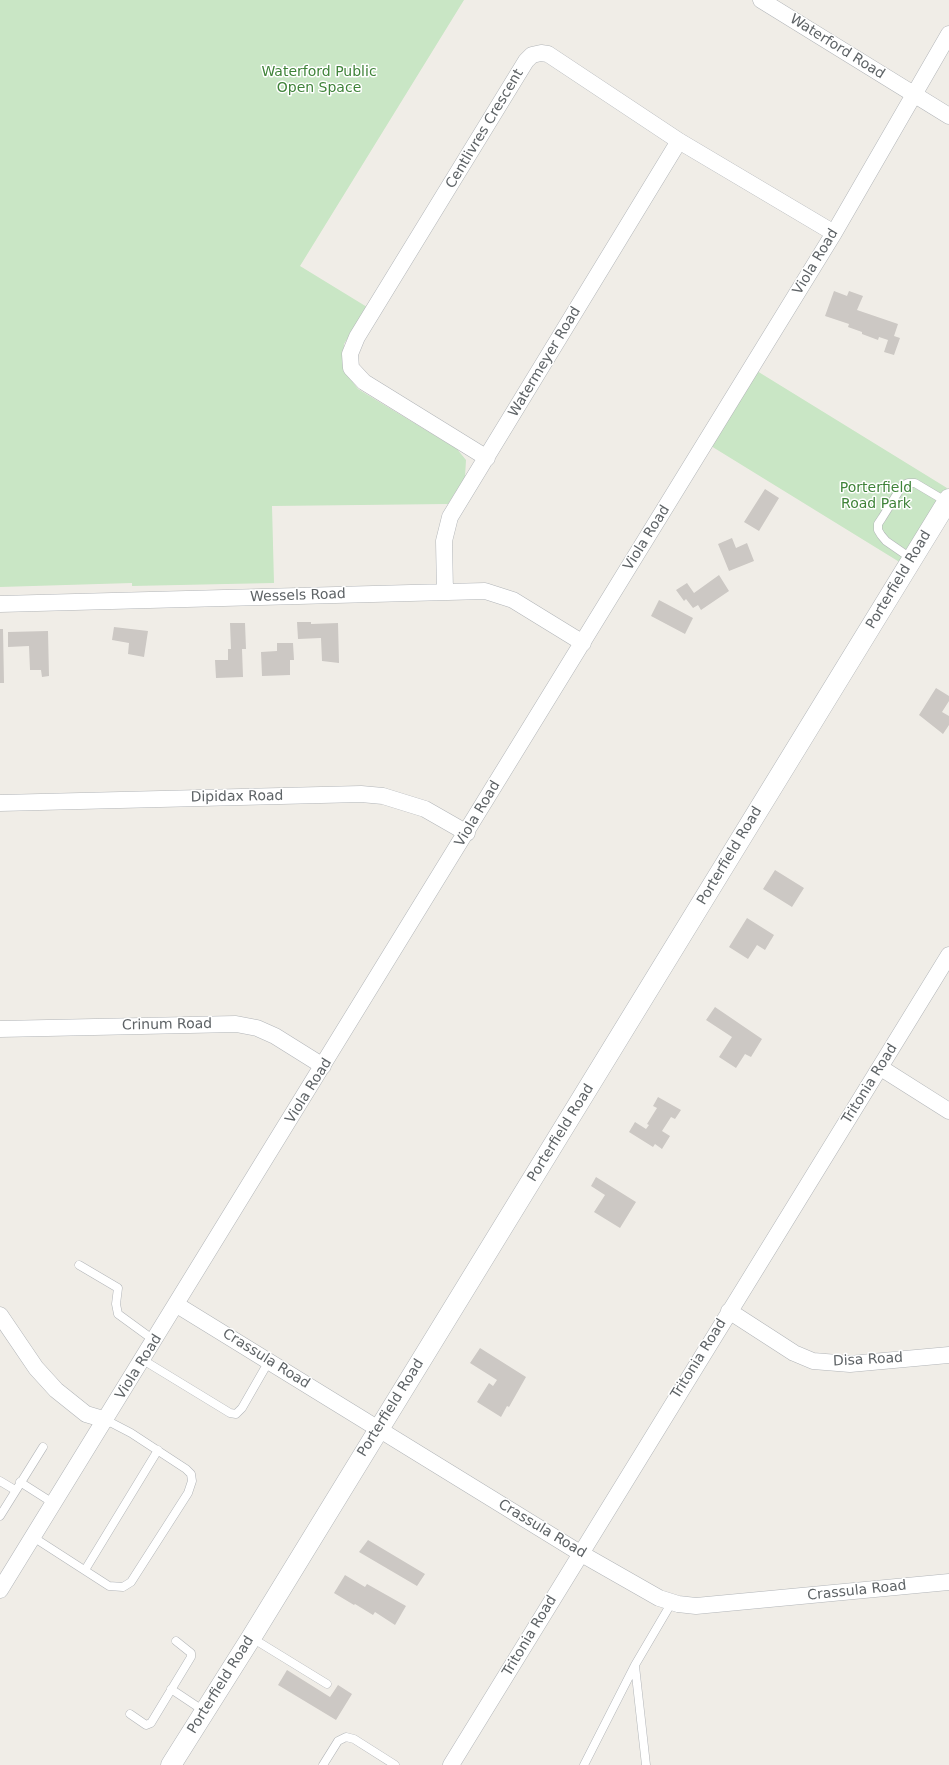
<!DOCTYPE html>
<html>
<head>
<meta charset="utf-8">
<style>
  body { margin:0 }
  canvas { display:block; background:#f0ede7 }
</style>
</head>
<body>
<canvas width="949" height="1765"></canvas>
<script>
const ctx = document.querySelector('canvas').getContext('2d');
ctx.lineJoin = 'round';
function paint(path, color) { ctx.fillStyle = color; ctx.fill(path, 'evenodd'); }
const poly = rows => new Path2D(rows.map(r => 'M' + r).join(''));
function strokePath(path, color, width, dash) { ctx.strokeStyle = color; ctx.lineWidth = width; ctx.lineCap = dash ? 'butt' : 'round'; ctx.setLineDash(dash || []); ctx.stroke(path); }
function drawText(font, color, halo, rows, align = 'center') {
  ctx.font = font + ' "DejaVu Sans",sans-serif'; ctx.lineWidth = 3; ctx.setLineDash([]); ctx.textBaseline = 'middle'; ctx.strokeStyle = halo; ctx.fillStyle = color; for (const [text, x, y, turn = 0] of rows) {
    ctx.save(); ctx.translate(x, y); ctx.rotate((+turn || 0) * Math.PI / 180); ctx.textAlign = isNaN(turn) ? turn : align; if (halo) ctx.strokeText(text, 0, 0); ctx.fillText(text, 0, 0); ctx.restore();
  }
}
paint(poly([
  [0,0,464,0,300,266,367,307,344,344,343,369,358,389,457,449,466,460,465,477,448,504,272,506,274,583,132,586,132,583,0,587],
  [757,371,947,488,901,563,711,446]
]), '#c9e6c5');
paint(poly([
  [834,291,847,296,849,291,863,296,857,310,898,324,894,336,900,338,894,355,884,352,888,340,879,337,878,340,862,334,862,332,848,327,849,324,825,316],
  [765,489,779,498,759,531,744,522],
  [732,538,736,548,747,543,754,561,729,571,718,544],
  [719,575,729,591,701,610,698,605,693,608,686,599,684,601,676,590,687,583,694,593],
  [659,600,693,618,685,634,651,616],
  [297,622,311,622,311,624,338,623,339,663,322,661,321,638,298,639],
  [230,623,245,623,246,649,242,649,243,677,216,678,215,660,228,660,228,649,231,649],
  [114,627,148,631,144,657,128,654,129,643,112,640],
  [0,629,3,629,4,683,0,683],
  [48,631,49,676,42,677,41,670,30,670,29,646,8,647,8,632],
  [277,643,293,643,294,660,290,660,290,675,262,676,261,652,277,651],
  [936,688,949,696,949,701,942,712,949,716,949,725,943,734,919,715],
  [775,870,804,888,792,907,763,889],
  [747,918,774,935,765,950,757,945,748,959,729,947],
  [715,1007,762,1039,751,1057,745,1054,736,1068,719,1057,732,1037,706,1020],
  [658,1097,681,1110,675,1119,671,1117,662,1131,670,1136,662,1149,655,1144,653,1147,629,1132,635,1122,646,1129,649,1125,647,1124,657,1108,653,1106],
  [596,1177,636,1202,620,1228,594,1212,605,1195,591,1186],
  [480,1348,526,1377,509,1407,507,1406,501,1417,477,1402,489,1383,493,1386,497,1380,470,1363],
  [368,1540,425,1574,417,1586,359,1552],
  [345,1575,365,1587,367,1584,406,1606,395,1625,375,1612,373,1615,355,1604,354,1605,334,1593],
  [287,1670,330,1697,338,1685,352,1694,336,1720,278,1685]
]), '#ccc8c4');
const service = poly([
  [912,559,886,541,881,535,878,530,878,524,882,518,902,486,908,483,915,483,947,502],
  [79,1265,118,1288,116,1304,118,1314,155,1341],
  [143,1360,230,1413,236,1414,242,1408,269,1361],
  [0,1481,15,1490],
  [20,1482,53,1503],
  [0,1516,43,1447],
  [33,1537,109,1586,123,1587,131,1582,188,1493,192,1481,191,1474,186,1469,131,1433,106,1420],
  [85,1570,158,1450],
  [252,1638,327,1684],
  [635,1666,646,1765],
  [171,1689,204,1711],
  [130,1714,146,1725,151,1723,191,1657,191,1653,176,1641],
  [323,1765,338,1741,346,1737,354,1739,395,1765],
  [584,1765,635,1665,672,1602]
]);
const minor = poly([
  [761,0,949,116],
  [487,458,364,382,351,368,350,354,357,337,526,61,532,55,541,53,548,54,679,141,834,233],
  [445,592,444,541,450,517,679,141],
  [0,604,485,591,513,600,583,643],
  [0,803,361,794,383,796,425,809,467,833],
  [0,1029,236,1024,257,1028,275,1036,323,1066],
  [881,1068,949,1111],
  [177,1305,580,1553,659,1598,678,1604,696,1606,949,1582],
  [729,1311,794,1353,813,1361,850,1364,949,1355],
  [0,1315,36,1368,56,1390,86,1414,106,1420],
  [0,1590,834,233,949,34],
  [451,1765,949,955]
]);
const tertiary = poly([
  [171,1765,251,1638,949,499]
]);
strokePath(service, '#b2b5b8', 9);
strokePath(minor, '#b2b5b8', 17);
strokePath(tertiary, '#b2b5b8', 21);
strokePath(service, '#fff', 8);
strokePath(minor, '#fff', 16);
strokePath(tertiary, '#fff', 20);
drawText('14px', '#5e6366', '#fff', [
  ["Waterford Road",837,47,32],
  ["Centlivres Crescent",485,129,-59],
  ["Viola Road",816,262,-59],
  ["Watermeyer Road",545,362,-59],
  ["Viola Road",647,538,-58],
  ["Porterfield Road",899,580,-59],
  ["Wessels Road",298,596,-2],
  ["Dipidax Road",237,797,-1],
  ["Viola Road",478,814,-59],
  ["Porterfield Road",730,856,-59],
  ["Crinum Road",167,1025,-1],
  ["Tritonia Road",870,1084,-58],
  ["Viola Road",309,1091,-58],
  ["Porterfield Road",561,1133,-58],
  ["Crassula Road",266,1359,32],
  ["Tritonia Road",699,1359,-58],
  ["Disa Road",868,1360,-3],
  ["Viola Road",139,1367,-58],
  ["Porterfield Road",391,1408,-58],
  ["Crassula Road",542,1529,31],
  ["Crassula Road",857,1591,-6],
  ["Tritonia Road",530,1636,-59],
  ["Porterfield Road",221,1685,-58]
]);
drawText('14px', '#3f8339', '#fff', [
  ["Waterford Public",319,72],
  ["Open Space",319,88],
  ["Porterfield",876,488],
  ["Road Park",876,504]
]);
</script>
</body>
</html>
